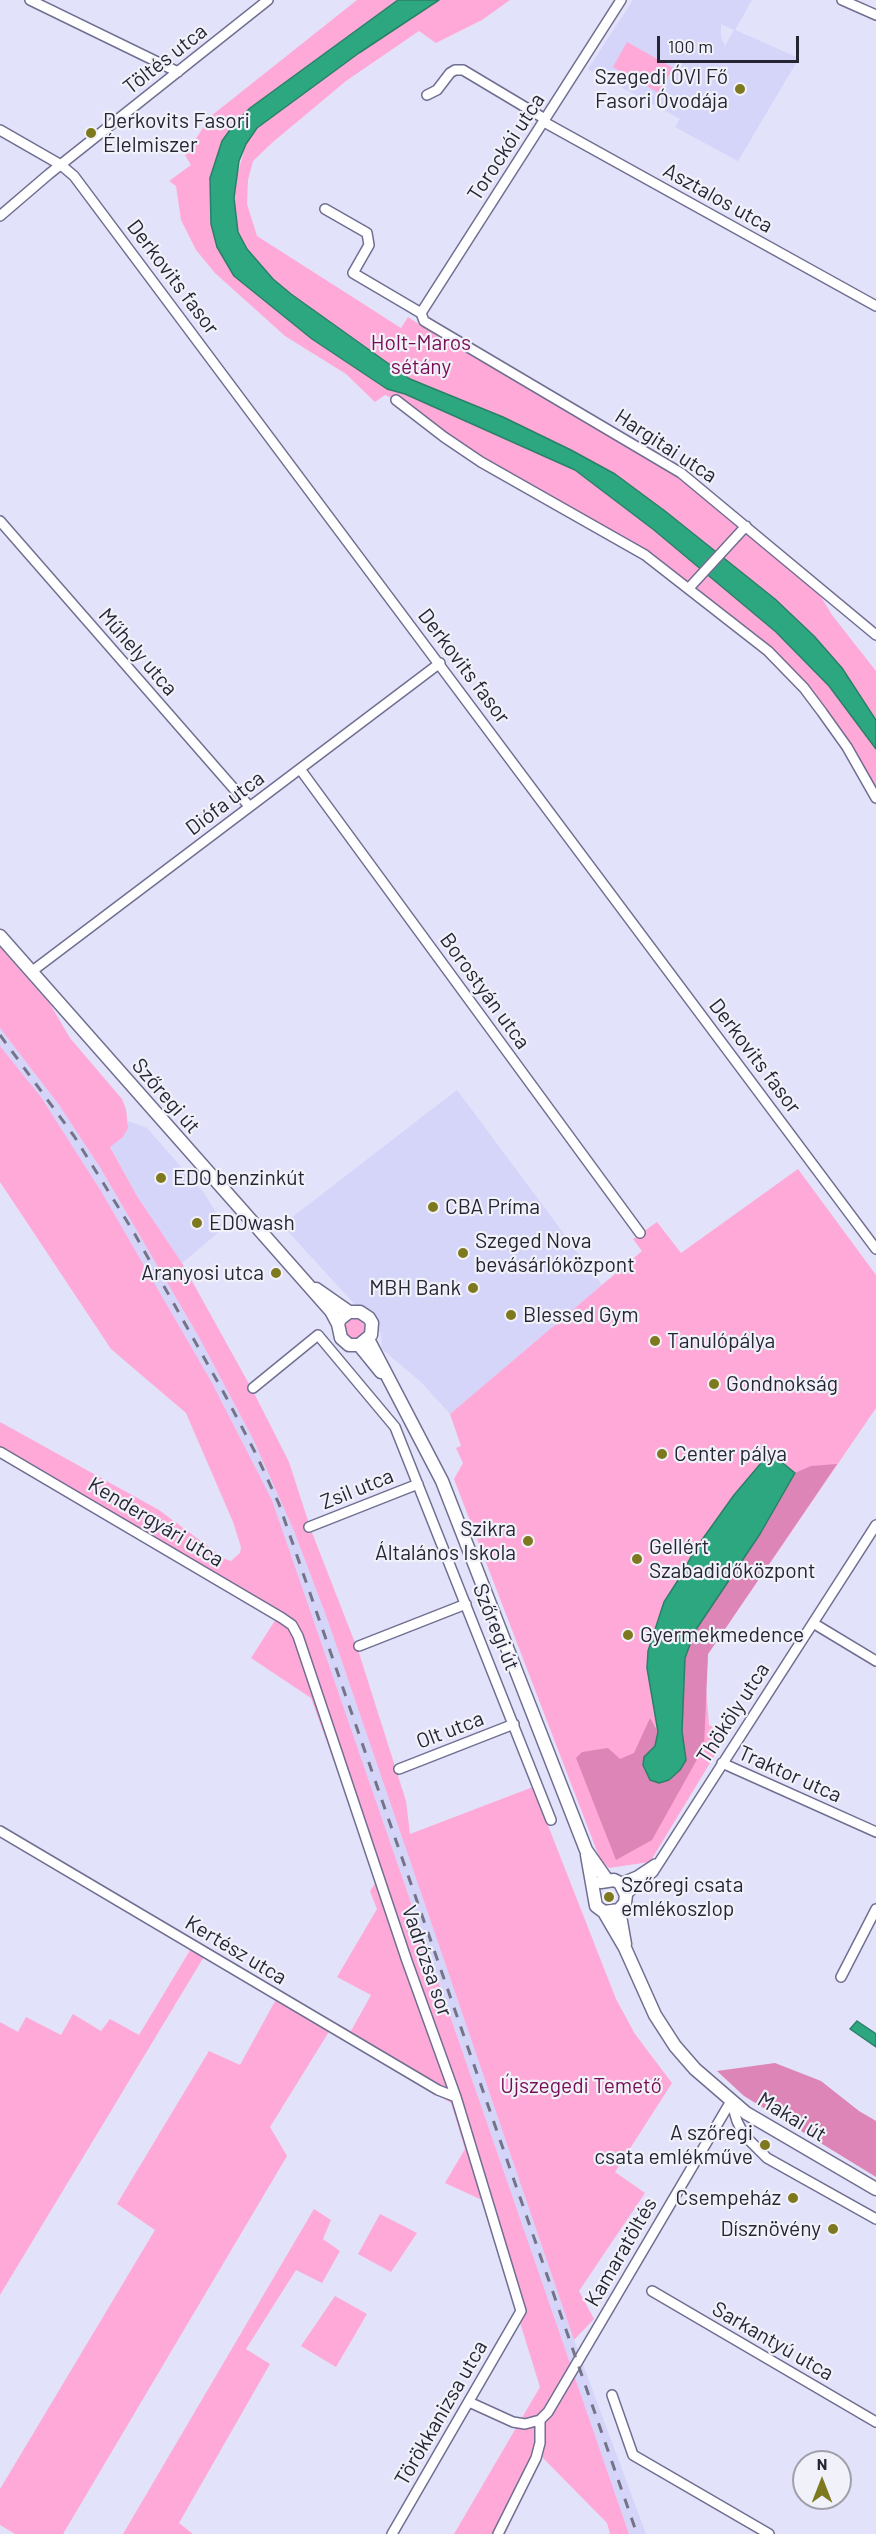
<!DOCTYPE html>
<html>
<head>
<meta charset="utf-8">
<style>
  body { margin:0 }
  #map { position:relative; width:876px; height:2534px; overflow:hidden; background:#e2e2fa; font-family:Barlow,sans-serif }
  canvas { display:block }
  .north { position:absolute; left:792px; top:2450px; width:60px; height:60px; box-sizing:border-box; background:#f1f1f9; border:2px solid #a09faa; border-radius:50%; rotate:0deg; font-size:16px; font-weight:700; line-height:24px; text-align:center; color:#262534 }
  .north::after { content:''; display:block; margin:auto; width:21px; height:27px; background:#7e791f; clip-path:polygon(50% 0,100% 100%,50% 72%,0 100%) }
  .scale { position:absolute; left:657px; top:36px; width:142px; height:27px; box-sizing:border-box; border:3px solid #262534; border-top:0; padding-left:8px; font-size:18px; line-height:21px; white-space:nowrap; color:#262534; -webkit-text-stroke:4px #f1f1f9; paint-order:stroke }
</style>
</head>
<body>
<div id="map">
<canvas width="876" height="2534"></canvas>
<div class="north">N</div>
<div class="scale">100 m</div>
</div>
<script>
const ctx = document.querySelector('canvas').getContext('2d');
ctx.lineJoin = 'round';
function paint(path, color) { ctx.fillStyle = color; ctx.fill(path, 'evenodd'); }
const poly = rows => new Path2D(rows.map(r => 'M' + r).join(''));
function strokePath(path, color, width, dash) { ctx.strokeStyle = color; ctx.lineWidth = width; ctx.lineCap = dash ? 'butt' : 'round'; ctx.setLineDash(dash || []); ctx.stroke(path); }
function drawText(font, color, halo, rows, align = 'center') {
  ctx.font = font + ' Barlow,sans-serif'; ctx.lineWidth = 4.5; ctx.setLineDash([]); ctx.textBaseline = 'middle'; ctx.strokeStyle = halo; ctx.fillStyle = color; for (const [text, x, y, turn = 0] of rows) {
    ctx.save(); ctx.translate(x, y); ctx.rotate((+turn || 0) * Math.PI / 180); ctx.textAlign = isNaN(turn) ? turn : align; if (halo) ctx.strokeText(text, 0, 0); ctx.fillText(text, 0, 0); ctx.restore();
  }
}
paint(poly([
  [633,0,752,0,735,30,799,58,738,161,675,127,680,119,588,69],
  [721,24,734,30,725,46,721,37],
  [0,1028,59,1105,101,1169,200,1339,254,1441,294,1531,328,1621,574,2340,646,2534,629,2534,272,1500,211,1381,101,1191,41,1097,0,1046],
  [457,1090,602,1285,450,1414,421,1382,382,1349,381,1333,282,1225],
  [128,1121,147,1128,204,1193,225,1227,182,1263,137,1196,110,1146,123,1137]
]), '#d5d4f9');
paint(poly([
  [357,0,398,0,250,108,210,200,211,224,217,247,234,276,312,339,387,389,405,394,575,470,654,530,776,632,829,686,876,749,876,798,872,788,785,667,646,555,481,462,392,398,385,395,375,402,346,374,285,336,215,273,196,250,181,220,176,186,169,181,191,165,185,155,211,116],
  [439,0,510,0,482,20,436,43,419,31,346,81,273,142,253,161,248,180,247,204,257,236,401,328,408,317,448,343,473,354,625,442,685,481,818,592,832,615,876,671,876,720,842,668,814,636,775,599,727,562,571,450,503,417,410,379,291,294,273,279,247,249,238,232,235,215,235,183,246,144,257,128,359,53],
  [627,42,673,68,659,93,613,67],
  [0,947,50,1004,70,1038,122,1099,126,1109,128,1128,123,1137,110,1147,137,1196,182,1263,254,1393,289,1462,311,1530,359,1653,406,1801,410,1834,533,1787,616,1999,635,2034,672,2083,615,2172,645,2193,579,2291,594,2319,574,2340,328,1621,294,1531,254,1441,200,1339,101,1169,59,1105,0,1028],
  [0,1046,41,1097,101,1191,211,1381,272,1500,629,2534,610,2534,607,2523,542,2457,505,2534,454,2534,540,2387,482,2200,445,2183,465,2149,451,2103,330,2030,270,2127,287,2156,63,2534,15,2534,0,2525,0,2489,155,2230,117,2204,209,2051,240,2065,280,1992,351,2031,371,1995,337,1977,377,1909,370,1891,377,1881,311,1698,251,1658,276,1619,0,1457,0,1422,159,1510,225,1559,231,1561,240,1553,241,1547,233,1522,186,1413,111,1349,0,1182],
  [798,1169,876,1275,876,1408,708,1654,706,1688,709,1725,727,1735,650,1862,609,1868,600,1859,454,1479,463,1463,456,1448,461,1446,450,1414,642,1251,633,1239,657,1222,681,1253],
  '345 1329a10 10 0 1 1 20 0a10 10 0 1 1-20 0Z',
  [192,1947,205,1955,0,2295,0,2022,18,2032,26,2017,61,2035,73,2014,101,2031,110,2019,139,2035],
  [314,2209,331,2220,323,2239,340,2251,322,2283,296,2270,246,2349,270,2364,179,2523,193,2534,123,2534],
  [380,2214,417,2233,391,2272,358,2254],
  [335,2296,367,2314,336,2367,301,2346]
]), '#ffa9d8');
paint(poly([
  [837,1464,708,1654,704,1747,652,1840,616,1860,576,1758,582,1752,608,1748,620,1759,634,1753,650,1718,658,1732,655,1746,644,1757,682,1731,685,1658,695,1631,760,1534,795,1473,811,1466],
  [775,2063,821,2081,859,2111,876,2121,876,2177,744,2096,717,2071]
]), '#dc85b6');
const water = poly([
  [398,0,439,0,359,53,257,128,246,144,239,161,234,198,238,232,247,249,273,279,291,294,410,379,503,417,571,450,615,474,665,511,775,599,814,636,842,668,876,720,876,749,829,686,776,632,654,530,575,470,405,394,387,389,312,339,234,276,217,247,211,224,210,178,222,141,235,123,250,108,398,0],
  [773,1455,795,1473,760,1534,695,1631,685,1658,682,1731,686,1760,680,1770,669,1780,659,1783,650,1780,643,1765,644,1757,655,1746,658,1732,647,1668,648,1651,664,1602,682,1574,694,1551,734,1495,767,1456,773,1455],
  [857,2021,876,2034,876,2047,850,2029,857,2021]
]);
paint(water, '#2da77f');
strokePath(water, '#2b8068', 1.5);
const minor = poly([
  [30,0,178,72],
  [842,0,876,15],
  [427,95,437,90,450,73,455,70,463,70,545,119],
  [544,122,876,306],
  [0,130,61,165,74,176,876,1249],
  [325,209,367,233,369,245,353,273,421,313],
  [0,216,49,174,268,0],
  [421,313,424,321,681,473,876,635],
  [421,313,621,0],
  [396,400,444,437,481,462,645,555,768,651,804,688,822,712,847,747,876,798],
  [0,521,249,806],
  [689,588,746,526],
  [300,769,640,1233],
  [31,972,440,663],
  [253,1388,318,1335,395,1427,551,1820],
  [0,1452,282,1618,292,1625,298,1636,407,1961,456,2097,521,2311,392,2534],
  [309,1527,418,1484],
  [813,1623,876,1661],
  [359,1646,466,1604],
  [722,1763,876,1832],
  [399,1769,514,1724],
  [0,1831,438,2090,456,2097],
  [620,1883,637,1876,655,1864],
  [626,1895,653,1872,876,1525],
  [841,1977,876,1909],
  [731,2101,737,2121,744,2135,767,2158,876,2219],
  [652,2291,876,2422],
  [612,2395,633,2455,769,2534],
  [469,2402,513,2422,525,2424,540,2420,548,2412,731,2101],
  [498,2534,536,2458,540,2443,540,2420]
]);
const major = poly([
  [0,936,331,1311,338,1324,341,1338,349,1345,359,1345,371,1335,372,1323,369,1318,360,1312,349,1312,340,1319,338,1324],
  [316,1289,349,1312],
  [368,1339,442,1481,586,1850,607,1880],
  [359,1345,381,1372],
  [587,1855,596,1906,604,1912,625,1948,655,2015,675,2046,695,2069,746,2113,876,2189],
  [601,1882,614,1880,620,1883,626,1895,625,1903,619,1910,604,1912],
  [619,1910,625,1944]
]);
strokePath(minor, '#706f92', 12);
strokePath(major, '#706f92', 15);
strokePath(minor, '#fff', 9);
strokePath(major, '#fff', 12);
strokePath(poly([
  [0,1035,74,1136,133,1231,225,1395,256,1454,279,1504,637,2534]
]), '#747486', 3, [10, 10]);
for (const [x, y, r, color] of [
  [740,89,6,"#7e791f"],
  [91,133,6,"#7e791f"],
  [161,1178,6,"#7e791f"],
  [433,1207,6,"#7e791f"],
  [197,1223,6,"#7e791f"],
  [463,1253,6,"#7e791f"],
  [276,1273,6,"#7e791f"],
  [473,1288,6,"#7e791f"],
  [511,1315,6,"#7e791f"],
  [655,1341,6,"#7e791f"],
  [714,1384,6,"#7e791f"],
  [662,1454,6,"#7e791f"],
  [528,1541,6,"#7e791f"],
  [637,1559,6,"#7e791f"],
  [628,1635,6,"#7e791f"],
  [609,1897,6,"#7e791f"],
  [765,2145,6,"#7e791f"],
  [793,2198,6,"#7e791f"],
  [833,2229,6,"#7e791f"]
]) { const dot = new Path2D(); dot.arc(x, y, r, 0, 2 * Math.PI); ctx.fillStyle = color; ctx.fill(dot); strokePath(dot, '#f1f1f9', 2); }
drawText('21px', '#262534', '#f1f1f9', [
  ["Töltés utca",165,59,-38],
  ["Torockói utca",506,147,-57],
  ["Asztalos utca",718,198,29],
  ["Derkovits fasor",173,277,53],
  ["Hargitai utca",666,446,33],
  ["Műhely utca",138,652,49],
  ["Derkovits fasor",464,666,53],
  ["Diófa utca",225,803,-37],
  ["Borostyán utca",485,991,54],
  ["Derkovits fasor",755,1056,53],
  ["Szőregi út",166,1096,49],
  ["Zsil utca",357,1489,-22],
  ["Kendergyári utca",156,1522,31],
  ["Szőregi út",496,1627,68],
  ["Thököly utca",733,1713,-57],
  ["Olt utca",450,1730,-21],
  ["Traktor utca",790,1774,24],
  ["Kertész utca",236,1950,31],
  ["Vadrózsa sor",427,1961,71],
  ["Makai út",792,2117,31],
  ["Kamaratöltés",621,2252,-60],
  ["Sarkantyú utca",773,2341,30],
  ["Törökkanizsa utca",441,2413,-60]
]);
drawText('21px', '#262534', '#f1f1f9', [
  ["Szegedi ÓVI Fő",728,77,"right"],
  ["Fasori Óvodája",728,101,"right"],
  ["Derkovits Fasori",103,121],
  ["Élelmiszer",103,145],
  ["EDO benzinkút",173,1178],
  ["CBA Príma",445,1207],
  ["EDOwash",209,1223],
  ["Szeged Nova",475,1241],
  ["bevásárlóközpont",475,1265],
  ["Aranyosi utca",264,1273,"right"],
  ["MBH Bank",461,1288,"right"],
  ["Blessed Gym",523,1315],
  ["Tanulópálya",667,1341],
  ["Gondnokság",726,1384],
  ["Center pálya",674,1454],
  ["Szikra",516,1529,"right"],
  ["Általános Iskola",516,1553,"right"],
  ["Gellért",649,1547],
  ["Szabadidőközpont",649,1571],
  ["Gyermekmedence",640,1635],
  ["Szőregi csata",621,1885],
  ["emlékoszlop",621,1909],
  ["A szőregi",753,2133,"right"],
  ["csata emlékműve",753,2157,"right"],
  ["Csempeház",781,2198,"right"],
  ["Dísznövény",821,2229,"right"]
], 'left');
drawText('21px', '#770e54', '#f1f1f9', [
  ["Holt-Maros",421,343],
  ["sétány",421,367],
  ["Újszegedi Temető",581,2086]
]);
</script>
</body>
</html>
